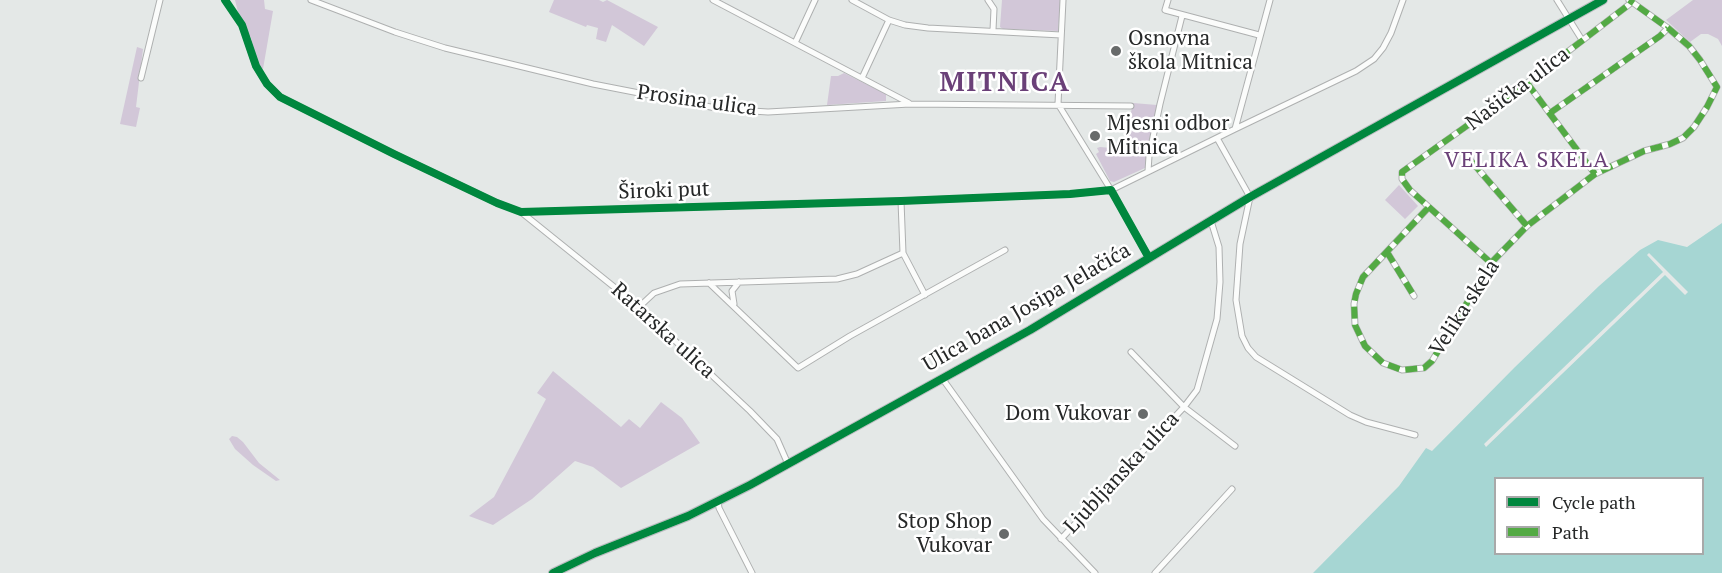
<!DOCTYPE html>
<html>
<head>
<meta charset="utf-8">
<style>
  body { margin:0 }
  #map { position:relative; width:1722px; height:573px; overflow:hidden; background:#e4e8e7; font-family:"PT Serif",serif }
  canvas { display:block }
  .legend { position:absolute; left:1494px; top:477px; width:210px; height:78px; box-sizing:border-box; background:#fff; border:2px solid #a8a9a9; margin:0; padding:8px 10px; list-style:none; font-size:18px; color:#262828 }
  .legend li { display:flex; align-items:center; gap:12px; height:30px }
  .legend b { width:30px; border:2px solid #a8a9a9 }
</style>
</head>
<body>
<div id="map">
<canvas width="1722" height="573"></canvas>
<ul class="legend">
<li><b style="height:8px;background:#00873e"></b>Cycle path</li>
<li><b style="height:8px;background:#53aa44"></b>Path</li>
</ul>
</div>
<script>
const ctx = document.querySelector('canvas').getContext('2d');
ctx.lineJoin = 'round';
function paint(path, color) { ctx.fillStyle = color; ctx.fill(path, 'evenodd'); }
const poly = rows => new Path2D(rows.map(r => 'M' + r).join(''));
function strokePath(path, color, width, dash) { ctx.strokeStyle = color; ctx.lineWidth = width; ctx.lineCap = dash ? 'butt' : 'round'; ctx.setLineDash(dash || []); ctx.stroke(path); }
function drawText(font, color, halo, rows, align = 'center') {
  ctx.font = font + ' "PT Serif",serif'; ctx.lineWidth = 5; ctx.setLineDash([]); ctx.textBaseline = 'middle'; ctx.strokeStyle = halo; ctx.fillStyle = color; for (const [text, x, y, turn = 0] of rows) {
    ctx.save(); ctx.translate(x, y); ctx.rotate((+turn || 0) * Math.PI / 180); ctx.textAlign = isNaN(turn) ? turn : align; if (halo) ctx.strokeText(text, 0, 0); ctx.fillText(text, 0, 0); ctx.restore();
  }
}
paint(poly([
  [235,0,264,0,265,9,273,11,263,69,259,68,251,38,238,12],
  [554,0,599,0,603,2,607,0,658,27,644,46,612,25,606,42,596,39,598,28,587,25,586,27,549,12],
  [1002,0,1061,0,1058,31,1003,29,1000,27],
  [1693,0,1722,0,1722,46,1718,39,1708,34,1701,34,1690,42,1666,20],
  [137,47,143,49,136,107,140,108,136,127,120,124],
  [844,73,886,94,886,101,827,105,831,76,838,76],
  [1133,103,1157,105,1145,168,1114,182,1110,181,1096,154,1099,152,1097,148,1100,147,1123,149],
  [1399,185,1418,206,1405,219,1385,200],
  [553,371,621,427,629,419,640,428,661,402,682,418,700,443,621,488,593,467,575,461,532,499,493,525,469,516,494,497,546,399,537,393],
  [232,436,237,437,243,442,259,463,280,480,276,481,253,465,235,449,229,439]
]), '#d2c7d8');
paint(poly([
  [1722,223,1722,573,1313,573,1399,486,1426,448,1432,451,1515,367,1599,286,1640,250,1658,240,1687,247],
  [1496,478,1702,478,1702,554,1496,554]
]), '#a6d6d3');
paint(poly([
  [1649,253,1688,292,1685,295,1665,275,1486,447,1484,444,1663,272,1647,255]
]), '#e4e8e7');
const minor = poly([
  [225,0,242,25,256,66,267,84,280,97,394,154,497,203,521,212,901,201,1070,194,1111,190,1149,258],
  [311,0,395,32,445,48,593,84,721,109,768,112,910,104,1131,106],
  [713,0,909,103],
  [852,0,889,20,905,25,928,28,1061,35],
  [988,0,994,9,993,30],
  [1063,0,1058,104,1111,190,1235,129,1270,0],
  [1168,0,1165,10,1259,35],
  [1557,0,1582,40],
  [795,43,815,0],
  [141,78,160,0],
  [862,78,889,20],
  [1527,83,1595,174],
  [1550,113,1660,36,1668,28],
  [1235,129,1356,71,1374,59,1383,48,1391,33,1403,0],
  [1217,138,1250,197,1240,244,1236,300,1242,336,1248,348,1256,357,1350,415,1366,422,1415,435],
  [1472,162,1527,226],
  [1148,171,1149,156,1160,104,1182,16],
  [901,201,903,253,925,295],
  [1428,208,1363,277,1356,294,1354,304,1355,325,1365,346,1383,363,1402,370,1424,368,1432,361,1491,263,1527,226,1595,174,1644,151,1670,144,1683,138,1694,127,1707,107,1717,87,1700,60,1689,46,1668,28,1629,0],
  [521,212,639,307,750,411,777,439,788,464],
  [1387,252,1414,296],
  [1491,263,1410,190,1402,179,1402,172,1527,83,1631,3],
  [709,283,798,368,850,336,1005,250],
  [734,304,732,291,739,282],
  [639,307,654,293,680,284,837,279,857,274,903,253],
  [1131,352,1184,407,1235,446],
  [942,378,1043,519,1095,573],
  [718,501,719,508,752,573],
  [1061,539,1184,407,1197,390,1217,319,1220,282,1219,247,1211,221],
  [1155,573,1232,489]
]);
const primary = poly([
  [553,573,595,553,688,516,750,485,1030,330,1250,197,1603,0]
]);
strokePath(minor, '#aeb0b0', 7);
strokePath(primary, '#bdb9c0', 10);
strokePath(minor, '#fbfcfb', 5);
strokePath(primary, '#f3f0f5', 8);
strokePath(poly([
  [1527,83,1595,174],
  [1550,113,1660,36,1668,28],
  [1472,162,1527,226],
  [1428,208,1363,277,1356,294,1354,304,1355,325,1365,346,1383,363,1402,370,1424,368,1432,361,1491,263,1527,226,1595,174,1644,151,1670,144,1683,138,1694,127,1707,107,1717,87,1700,60,1689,46,1668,28,1629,0],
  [1387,252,1414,296],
  [1491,263,1410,190,1402,179,1402,172,1527,83,1631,3]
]), '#53aa44', 6, [12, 6]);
strokePath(poly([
  [225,0,242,25,256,66,267,84,280,97,394,154,497,203,521,212,901,201,1070,194,1111,190,1149,258],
  [553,573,595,553,688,516,750,485,1030,330,1250,197,1603,0]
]), '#00873e', 8);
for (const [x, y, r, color] of [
  [1116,51,6,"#686b6b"],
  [1095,136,6,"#686b6b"],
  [1143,414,6,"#686b6b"],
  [1004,534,6,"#686b6b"]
]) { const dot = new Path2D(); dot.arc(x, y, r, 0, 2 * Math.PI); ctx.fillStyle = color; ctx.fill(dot); strokePath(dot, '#fff', 2); }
drawText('21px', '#262828', '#fff', [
  ["Osnovna",1128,39],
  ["škola Mitnica",1128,63],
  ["Mjesni odbor",1107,124],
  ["Mitnica",1107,148],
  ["Dom Vukovar",1131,414,"right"],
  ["Stop Shop",992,522,"right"],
  ["Vukovar",992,546,"right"]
], 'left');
drawText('21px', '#262828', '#fff', [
  ["Našička ulica",1518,89,-37],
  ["Prosina ulica",697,101,8],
  ["Široki put",664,191,-2],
  ["Ulica bana Josipa Jelačića",1027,308,-30],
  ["Velika skela",1465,308,-57],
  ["Ratarska ulica",663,331,42],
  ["Ljubljanska ulica",1122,473,-47]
]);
ctx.letterSpacing = '1.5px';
drawText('22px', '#6a4078', '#fff', [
  ["VELIKA SKELA",1527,161]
]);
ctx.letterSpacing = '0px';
ctx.letterSpacing = '1.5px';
drawText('bold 27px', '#6a4078', '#fff', [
  ["MITNICA",1005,83]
]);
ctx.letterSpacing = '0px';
</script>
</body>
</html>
